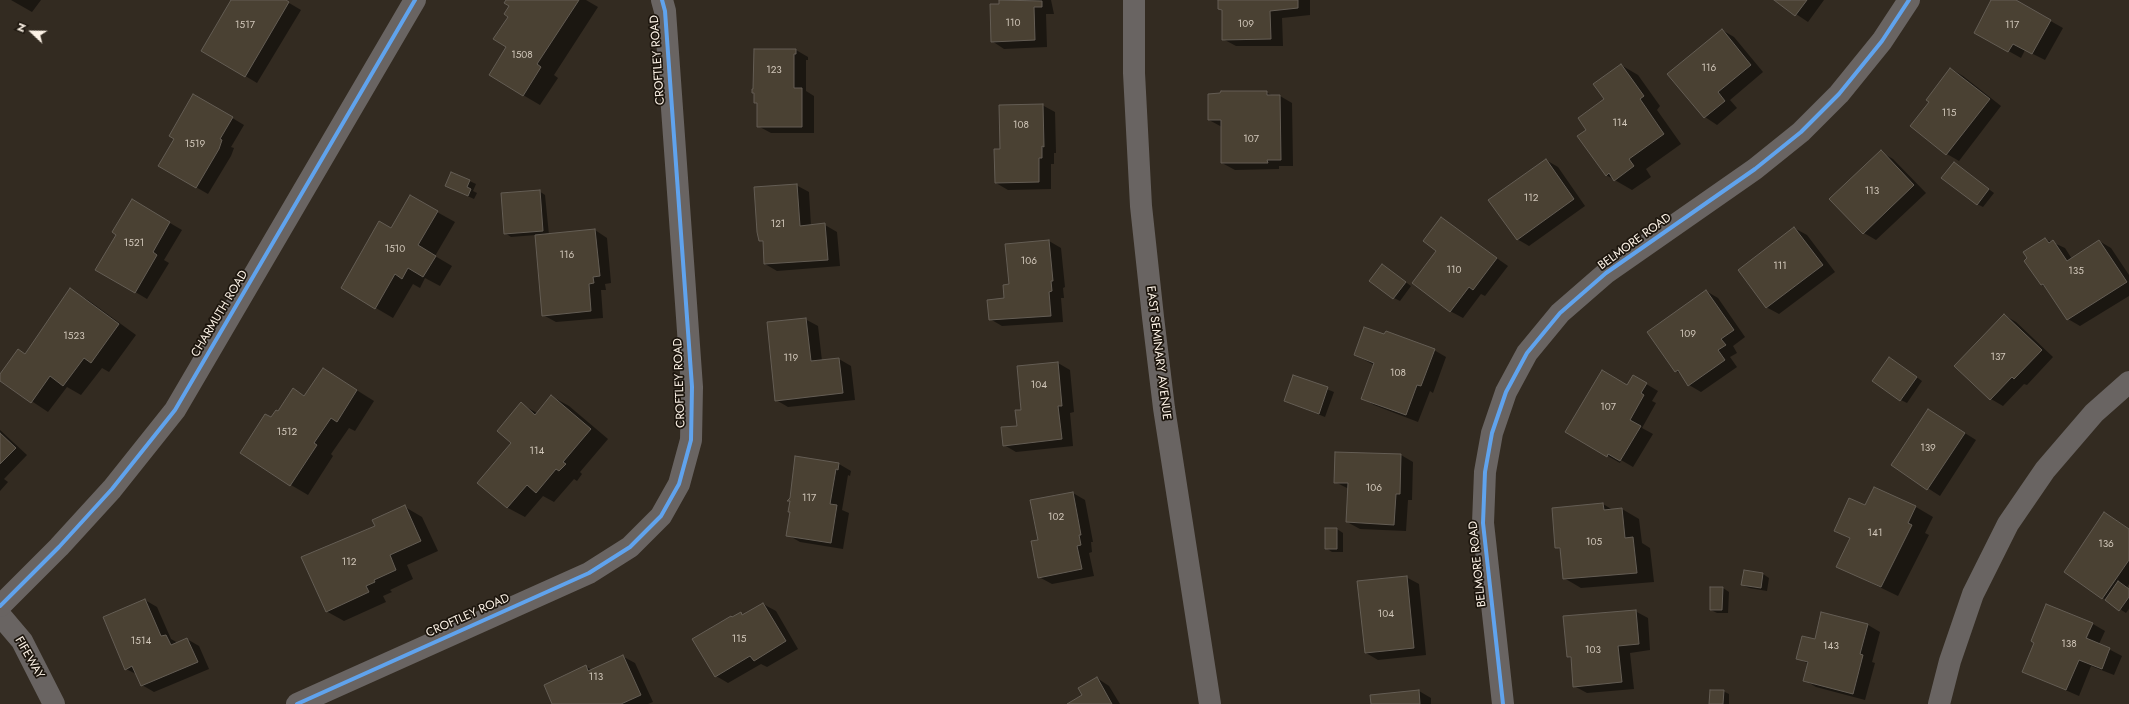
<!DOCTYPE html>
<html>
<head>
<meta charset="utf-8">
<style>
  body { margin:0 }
  #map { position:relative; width:2129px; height:704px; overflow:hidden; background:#332b21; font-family:Jost,sans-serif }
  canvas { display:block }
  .north { position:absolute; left:12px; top:12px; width:40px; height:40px; -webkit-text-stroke:3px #1d160e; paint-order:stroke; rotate:292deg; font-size:11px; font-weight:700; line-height:16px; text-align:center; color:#fcf2e6 }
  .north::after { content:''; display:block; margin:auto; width:14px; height:18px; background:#fcf2e6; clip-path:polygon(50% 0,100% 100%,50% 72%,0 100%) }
</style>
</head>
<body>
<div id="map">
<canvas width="2129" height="704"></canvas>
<div class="north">N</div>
</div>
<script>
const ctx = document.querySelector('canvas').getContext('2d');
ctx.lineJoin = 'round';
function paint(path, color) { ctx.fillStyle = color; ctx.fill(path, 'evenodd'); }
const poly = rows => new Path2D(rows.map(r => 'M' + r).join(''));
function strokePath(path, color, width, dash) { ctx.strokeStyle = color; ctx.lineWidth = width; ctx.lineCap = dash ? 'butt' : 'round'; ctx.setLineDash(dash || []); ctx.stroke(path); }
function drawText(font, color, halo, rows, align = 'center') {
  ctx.font = font + ' Jost,sans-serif'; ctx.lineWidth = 3.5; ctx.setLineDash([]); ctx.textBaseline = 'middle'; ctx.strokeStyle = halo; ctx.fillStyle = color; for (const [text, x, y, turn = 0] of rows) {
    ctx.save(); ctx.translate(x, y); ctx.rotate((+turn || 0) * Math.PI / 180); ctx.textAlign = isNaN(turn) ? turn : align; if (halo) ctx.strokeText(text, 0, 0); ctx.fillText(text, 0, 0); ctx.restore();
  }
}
paint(poly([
  [11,0,41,0,32,12],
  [232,0,284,0,301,10,257,83,202,50],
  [507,0,586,0,598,7,554,75,558,78,540,105,523,95,507,47,510,6],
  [1000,0,1051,0,1054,14,1046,14,1047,47,1004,49,992,41],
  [1219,0,1310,0,1310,15,1282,18,1283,46,1236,46,1223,39,1223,11,1219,9],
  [1775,0,1824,0,1808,22],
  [1992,0,2013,0,2063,28,2045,60,2025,50,2021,58,1987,39],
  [1722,30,1734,37,1763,72,1730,100,1737,108,1717,125,1705,117,1668,74],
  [796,50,808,57,808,60,806,60,806,91,814,96,814,133,771,133,758,126,758,104,755,102,755,94,753,93],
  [1621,65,1638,75,1660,106,1657,110,1681,144,1646,169,1651,177,1632,190,1606,175,1587,130,1605,99],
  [1951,69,1963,76,2001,106,1959,161,1947,154,1911,126,1930,102],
  [1266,92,1273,96,1280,96,1292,103,1293,166,1279,166,1279,169,1235,170,1222,163,1222,127,1209,120],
  [194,95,244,125,231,147,234,148,231,156,208,194,159,166,175,139],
  [1042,105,1055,112,1056,153,1054,153,1054,164,1051,164,1051,189,1008,190,996,183,1001,150],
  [1881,152,1893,159,1926,193,1876,240,1864,233],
  [1546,160,1558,167,1585,206,1529,246,1517,239],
  [1954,163,1994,193,1983,207,1977,204],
  [452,173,476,184,473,191,477,193,474,199,452,189],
  [796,185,809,192,811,226,825,225,837,232,840,266,777,271,765,264,764,242,760,240],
  [539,191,545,195,549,235,595,230,607,238,611,283,605,284,606,290,601,290,603,318,556,322,543,315,536,235,511,237,505,233],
  [410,197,455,222,435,256,452,266,440,286,425,278,420,288,413,284,393,318,342,288,392,229],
  [132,201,182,230,164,260,169,263,147,299,97,269,117,235],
  [1441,219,1508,266,1485,296,1481,294,1463,318,1450,311,1438,251],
  [1794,228,1807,235,1835,272,1779,314,1766,307],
  [2045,239,2065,248,2072,259,2099,241,2111,248,2129,275,2129,296,2080,326,2068,319,2047,288,2042,285,2028,258],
  [1049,241,1061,248,1065,287,1063,288,1064,298,1061,298,1063,322,1002,326,990,319,1005,299,1010,285],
  [1388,269,1411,286,1400,301,1394,298],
  [70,290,88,300,136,335,109,372,102,368,81,395,67,387,48,412,0,380,0,376,26,355],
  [1706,291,1718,298,1745,337,1733,346,1737,353,1730,357,1737,367,1701,392,1689,385,1682,374,1676,371],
  [2004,315,2016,322,2053,357,2027,385,2024,384,2003,406,1991,399,1956,366],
  [805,319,818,326,822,361,839,359,851,366,855,400,788,407,776,400],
  [1434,350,1446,357,1433,393,1430,391,1418,422,1374,405,1362,398,1374,365,1355,355],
  [1895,362,1922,381,1907,403,1901,400],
  [1058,363,1070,370,1074,412,1070,413,1073,446,1016,452,1004,445,1018,427,1022,411,1018,367],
  [323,369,374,401,355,431,349,428,331,454,333,456,308,495,291,485,271,418,278,412,293,389,305,396],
  [1294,376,1334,392,1325,417,1285,401],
  [1633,376,1658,391,1652,401,1656,403,1642,428,1653,434,1633,467,1621,460,1620,463,1567,432,1628,386],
  [551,396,569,406,608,439,580,472,582,474,577,481,574,479,554,502,543,496,525,517,508,508,479,483,513,443,521,404,537,413],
  [1928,410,1976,440,1940,496,1892,465],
  [0,430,27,455,4,479,8,482,0,491],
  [1336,453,1401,455,1413,462,1412,500,1408,500,1406,531,1360,529,1347,522,1349,489,1335,482],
  [839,464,851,471,850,476,848,475,842,510,849,513,843,549,800,542,788,535,791,512,791,502,789,501],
  [1073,493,1085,500,1093,542,1091,542,1092,552,1089,553,1094,576,1052,584,1039,577],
  [1603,504,1613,510,1622,509,1639,519,1642,543,1650,548,1654,582,1581,588,1564,578,1561,550,1556,547],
  [1865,506,1916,507,1933,517,1925,533,1929,535,1898,596,1838,567,1851,539,1835,530],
  [405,507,422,517,438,551,407,565,413,579,390,590,392,592,383,596,386,602,344,621,326,611,376,526],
  [2105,513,2129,529,2129,584,2127,588,2129,589,2129,609,2126,613,2103,598],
  [1337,529,1343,533,1343,552,1332,552,1326,548],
  [1763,574,1769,578,1767,591,1749,588,1742,585],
  [1406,577,1419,584,1426,655,1378,660,1366,653],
  [1711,588,1723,588,1729,592,1728,613,1717,613,1711,610],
  [145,600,157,607,171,639,178,643,187,639,199,646,209,669,154,692,142,685,138,675,126,669],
  [763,604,776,611,798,649,767,667,761,664,728,683,716,676,733,618,741,614,744,616],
  [1635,611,1648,618,1650,650,1630,653,1634,689,1587,693,1574,686,1572,659,1568,657],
  [1822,614,1868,625,1880,632,1872,662,1875,663,1865,700,1816,687,1804,680,1808,664,1798,658,1815,640],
  [2093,624,2105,631,2099,644,2122,656,2114,675,2091,666,2079,696,2024,672,2083,642,2085,643],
  [622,656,635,663,653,702,648,704,554,704,585,666,592,670],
  [1097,678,1109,686,1120,704,1069,704,1083,696],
  [1419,691,1431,698,1431,704,1372,704],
  [1723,691,1729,694,1729,704,1710,704]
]), '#0007');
const building = poly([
  [231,0,286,0,289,2,245,77,201,51,231,0],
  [506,0,579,0,537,64,541,67,523,96,489,75,506,47,493,39,508,17,504,14,509,6,504,3,506,0],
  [999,0,1042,1,1042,7,1034,7,1035,40,991,42,990,4,999,4,999,0],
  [1218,0,1298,0,1298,8,1270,11,1271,39,1222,40,1222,10,1218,9,1218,0],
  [1774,0,1807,0,1795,16,1774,0],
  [1991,0,2016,0,2051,20,2032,54,2013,44,2008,52,1974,33,1991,0],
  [1722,29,1751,65,1718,92,1725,101,1704,118,1667,74,1722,29],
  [754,49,796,49,796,54,794,54,794,88,802,88,802,127,757,127,757,103,754,103,754,93,752,93,752,89,753,89,754,49],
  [1621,64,1644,96,1640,99,1664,134,1629,159,1634,166,1614,181,1609,173,1606,176,1577,136,1586,130,1578,118,1604,99,1593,84,1621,64],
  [1950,68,1990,99,1946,155,1910,126,1929,102,1926,100,1950,68],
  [1221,91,1267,91,1267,95,1280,95,1281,160,1267,160,1268,163,1221,163,1221,120,1208,120,1208,94,1220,93,1221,91],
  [193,94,233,117,220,139,222,140,219,149,196,188,158,166,174,139,169,136,193,94],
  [1043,104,1044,147,1042,146,1042,158,1039,158,1039,182,995,183,994,149,1000,149,999,105,1043,104],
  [1881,150,1914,185,1863,234,1829,199,1881,150],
  [1546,159,1574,199,1517,240,1488,200,1546,159],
  [1954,162,1989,189,1977,205,1941,178,1954,162],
  [451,172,470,180,467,187,471,189,468,196,445,186,451,172],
  [797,184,800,226,825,223,828,260,764,264,763,241,759,241,757,232,754,187,797,184],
  [540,190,543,231,504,234,501,193,540,190],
  [410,195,438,211,418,245,436,256,423,277,408,268,402,279,395,274,375,309,341,288,379,221,391,228,410,195],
  [132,199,170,222,153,252,157,255,135,293,95,270,116,235,112,232,132,199],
  [1441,217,1497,258,1473,290,1469,287,1450,312,1412,283,1436,251,1423,241,1441,217],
  [1794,227,1823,265,1766,308,1738,270,1794,227],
  [595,229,600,276,593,277,594,283,589,284,591,311,542,316,535,235,595,229],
  [2045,238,2049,243,2053,240,2067,261,2099,240,2127,282,2067,320,2043,284,2041,285,2024,261,2027,258,2023,252,2045,238],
  [1049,240,1053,281,1051,281,1052,291,1049,292,1051,316,989,320,987,300,1004,298,1003,285,1009,284,1005,244,1049,240],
  [1382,264,1406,282,1393,299,1369,281,1382,264],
  [70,288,119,324,91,363,84,358,63,386,50,376,31,403,0,381,0,374,18,349,25,354,70,288],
  [1706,290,1734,330,1721,339,1726,345,1718,350,1725,360,1688,386,1678,370,1675,372,1647,332,1706,290],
  [2004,314,2042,350,2014,379,2012,377,1990,400,1954,366,2004,314],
  [806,318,811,361,839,358,843,393,775,401,767,322,806,318],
  [1364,327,1384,334,1386,331,1435,349,1421,386,1417,385,1406,415,1361,399,1374,363,1354,355,1364,327],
  [1889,357,1917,377,1900,401,1872,381,1889,357],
  [1058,362,1062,406,1058,406,1062,439,1003,446,1001,427,1017,426,1015,410,1021,410,1017,366,1058,362],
  [323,368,357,390,337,422,331,418,314,443,317,445,290,486,240,453,265,414,271,417,276,410,278,411,293,388,304,396,323,368],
  [1602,370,1627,385,1633,375,1647,383,1641,393,1644,395,1630,420,1641,426,1620,461,1608,454,1607,457,1565,432,1602,370],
  [1293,375,1328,387,1319,414,1284,401,1293,375],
  [551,395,591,429,563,462,566,464,559,471,556,469,536,493,527,485,507,508,477,483,511,443,497,431,521,402,535,415,551,395],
  [1928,409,1965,433,1927,490,1891,465,1928,409],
  [0,433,16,448,0,464,0,433],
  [1335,452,1401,454,1400,494,1396,494,1394,525,1346,522,1348,483,1334,483,1335,452],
  [795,456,839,463,838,470,836,469,830,504,837,505,831,543,786,536,790,512,788,512,790,501,787,501,790,498,795,456],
  [1874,487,1916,506,1908,523,1912,525,1881,587,1836,567,1850,538,1834,531,1849,498,1865,505,1874,487],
  [1073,492,1081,535,1079,535,1081,545,1077,546,1082,569,1038,578,1031,541,1038,540,1030,500,1073,492],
  [1603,503,1604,510,1622,508,1625,538,1633,537,1637,573,1563,579,1560,548,1555,548,1552,508,1603,503],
  [405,505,421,541,390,555,396,570,374,580,375,582,366,586,369,592,326,612,301,557,375,526,372,520,405,505],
  [2104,512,2129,529,2129,560,2102,599,2064,572,2104,512],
  [1325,528,1337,528,1337,549,1325,549,1325,528],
  [1744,570,1763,573,1761,588,1741,585,1744,570],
  [1407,576,1414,648,1365,653,1357,581,1407,576],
  [2118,581,2129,589,2129,597,2119,611,2105,600,2118,581],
  [1710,587,1723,587,1722,610,1710,610,1710,587],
  [145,599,161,636,166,635,171,645,187,638,198,662,141,686,132,666,125,670,103,617,145,599],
  [763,603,786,641,754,661,750,656,715,677,692,639,731,616,732,617,741,612,742,615,763,603],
  [2046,604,2093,623,2086,638,2110,648,2102,669,2079,660,2066,690,2022,672,2034,643,2031,641,2046,604],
  [1636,610,1639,644,1618,646,1622,682,1573,687,1571,657,1567,657,1563,616,1636,610],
  [1821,612,1868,624,1860,654,1863,655,1853,694,1803,681,1808,662,1796,659,1802,636,1815,639,1821,612],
  [623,655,641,695,621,704,552,704,544,685,586,665,588,671,623,655],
  [1097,677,1112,704,1067,704,1082,695,1078,688,1097,677],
  [1419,690,1420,704,1371,704,1370,695,1419,690],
  [1710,690,1724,690,1723,704,1709,704,1710,690]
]);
paint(building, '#4a4133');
strokePath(building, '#645d54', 1);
strokePath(poly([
  [0,615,22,641,54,704],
  [297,704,589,573,630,547,661,516,679,484,691,440,692,387,665,11,662,0],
  [1503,704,1483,523,1485,472,1492,433,1506,392,1527,353,1560,313,1606,273,1755,169,1801,132,1839,94,1882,41,1909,0],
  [1939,704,1950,661,1973,594,2008,524,2045,470,2094,413,2129,382]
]), '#696462', 22);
strokePath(poly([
  [1134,0,1134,73,1141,206,1153,317,1164,408,1210,704],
  [0,606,59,547,112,489,175,410,415,0]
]), '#696462', 22);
strokePath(poly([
  [0,606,59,547,112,489,175,410,415,0],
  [297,704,589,573,630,547,661,516,679,484,691,440,692,387,665,11,662,0],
  [1503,704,1483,523,1485,472,1492,433,1506,392,1527,353,1560,313,1606,273,1755,169,1801,132,1839,94,1882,41,1909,0]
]), '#60a3ed', 4);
drawText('10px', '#d0c6b9', null, [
  ["110",1013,24],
  ["109",1246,25],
  ["1517",245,26],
  ["117",2012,26],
  ["1508",522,56],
  ["116",1709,69],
  ["123",774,71],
  ["115",1949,114],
  ["114",1620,124],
  ["108",1021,126],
  ["107",1251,140],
  ["1519",195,145],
  ["113",1872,192],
  ["112",1531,199],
  ["121",778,225],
  ["1521",134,244],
  ["1510",395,250],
  ["116",567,256],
  ["106",1029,262],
  ["111",1780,267],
  ["110",1454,271],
  ["135",2076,272],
  ["109",1688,335],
  ["1523",74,337],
  ["137",1998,358],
  ["119",791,359],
  ["108",1398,374],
  ["104",1039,386],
  ["107",1608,408],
  ["1512",287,433],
  ["139",1928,449],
  ["114",537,452],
  ["106",1374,489],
  ["117",809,499],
  ["102",1056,518],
  ["141",1875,534],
  ["105",1594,543],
  ["136",2106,545],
  ["112",349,563],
  ["104",1386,615],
  ["115",739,640],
  ["1514",141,642],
  ["138",2069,645],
  ["143",1831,647],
  ["103",1593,651],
  ["113",596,678]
]);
drawText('12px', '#fcf2e6', '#1d160e', [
  ["CROFTLEY ROAD",658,60,-94],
  ["BELMORE ROAD",1635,242,-36],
  ["CHARMUTH ROAD",220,314,-59],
  ["EAST SEMINARY AVENUE",1158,353,83],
  ["CROFTLEY ROAD",680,383,-92],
  ["BELMORE ROAD",1478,564,-96],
  ["CROFTLEY ROAD",468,616,-24],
  ["FIFEWAY",29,658,60]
]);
</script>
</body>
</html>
